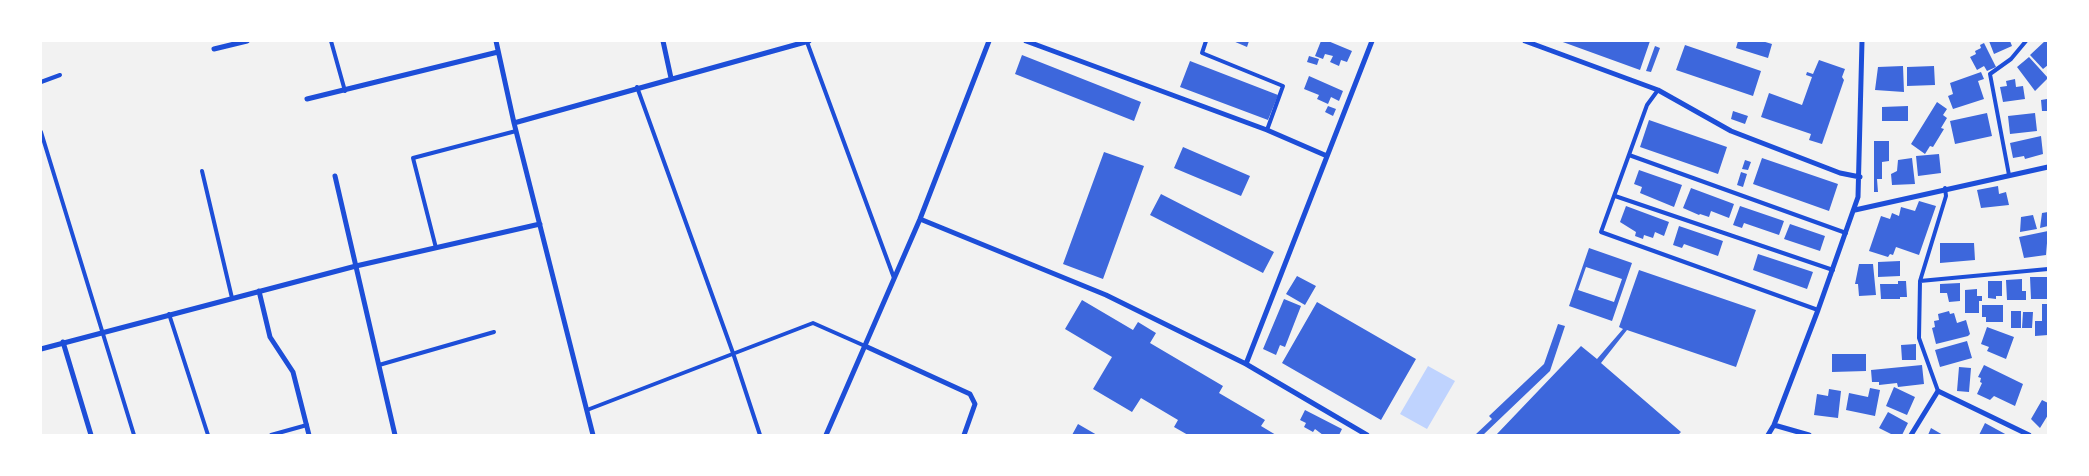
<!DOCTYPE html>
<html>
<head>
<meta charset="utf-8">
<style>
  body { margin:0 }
  #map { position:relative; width:2089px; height:476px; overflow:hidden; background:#f2f2f2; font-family:Barlow,sans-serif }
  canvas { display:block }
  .frame { position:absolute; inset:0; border:42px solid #fff; pointer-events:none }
</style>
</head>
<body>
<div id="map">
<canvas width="2089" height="476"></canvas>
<div class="frame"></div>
</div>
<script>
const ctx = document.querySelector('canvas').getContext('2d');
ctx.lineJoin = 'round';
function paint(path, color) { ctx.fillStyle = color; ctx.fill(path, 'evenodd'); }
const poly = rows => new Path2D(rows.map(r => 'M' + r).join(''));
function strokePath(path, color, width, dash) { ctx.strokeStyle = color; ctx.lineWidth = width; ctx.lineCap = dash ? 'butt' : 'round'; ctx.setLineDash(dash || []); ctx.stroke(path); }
paint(poly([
  [1428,366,1455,381,1427,429,1400,414]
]), '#bfd3fe');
paint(poly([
  [1233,41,1249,41,1247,47],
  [1321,41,1328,41,1352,51,1347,62,1341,60,1339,66,1330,62,1333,56,1325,54,1323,59,1315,56],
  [1560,41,1650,41,1640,70],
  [1738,41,1762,41,1772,44,1768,58,1736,48],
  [1989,41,2010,41,2012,46,1994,54],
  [2045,41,2048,41,2048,65,2043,69,2030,55],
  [1984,43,1996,67,1987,71,1984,66,1977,70,1970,57,1976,54,1975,51,1981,48,1980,45],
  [1685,45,1761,71,1753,96,1676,70],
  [1655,46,1660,48,1651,72,1646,71],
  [1022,55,1141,102,1134,121,1015,74],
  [1309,56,1319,59,1317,65,1307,62],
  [2029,57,2048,78,2035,91,2017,67],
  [1819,60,1845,69,1842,77,1844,80,1822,144,1809,140,1811,134,1761,117,1769,93,1802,105,1812,77,1806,75,1807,72,1813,74],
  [1190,61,1278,95,1268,120,1180,87],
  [1903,66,1904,92,1875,90,1878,67],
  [1934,66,1935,85,1907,86,1907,67],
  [1981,72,1984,79,1978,81,1984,99,1953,109,1948,96,1953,94,1950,83],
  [1309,76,1343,91,1339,101,1331,97,1328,104,1317,99,1319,95,1304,89],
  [2015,79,2016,87,2023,86,2025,99,2003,102,2000,87,2007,86,2006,81],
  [2047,99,2048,111,2042,111,2041,100],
  [1937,102,1947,109,1943,115,1947,118,1941,128,1944,129,1933,147,1930,146,1925,154,1911,144],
  [1328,106,1336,109,1333,116,1325,112],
  [1908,106,1908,121,1882,121,1882,107],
  [1733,111,1748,116,1745,124,1731,119],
  [1987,113,1992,136,1955,144,1950,121],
  [2035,113,2037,131,2010,134,2008,116],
  [1649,120,1727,147,1718,174,1640,147],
  [2041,136,2043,154,2025,159,2024,156,2013,158,2010,143],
  [1874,141,1889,141,1889,161,1882,162,1882,179,1877,179,1878,192,1874,192],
  [1183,147,1250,176,1241,196,1174,168],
  [1104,152,1144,166,1103,279,1063,264],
  [1939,154,1941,173,1918,176,1916,156],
  [1762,158,1838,184,1829,211,1753,184],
  [1912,158,1915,184,1892,185,1891,174,1897,171,1898,160],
  [1745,160,1751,162,1748,170,1742,169],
  [1639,170,1682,185,1674,207,1640,193,1642,187,1634,184],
  [1741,172,1747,174,1743,187,1737,185],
  [1998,186,1999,194,2006,192,2009,205,1981,208,1977,190],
  [1691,188,1734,204,1729,218,1711,211,1709,217,1700,214,1699,215,1683,208],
  [1161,194,1274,252,1263,273,1150,215],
  [1919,201,1936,206,1919,255,1896,247,1893,255,1890,254,1888,257,1869,251,1881,216,1890,219,1892,213,1899,216,1901,207,1915,211],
  [1626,206,1669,222,1664,236,1655,232,1653,238,1644,235,1643,239,1635,236,1636,232,1620,222],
  [1740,206,1784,221,1779,235,1744,223,1742,228,1733,225],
  [2048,212,2048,226,2040,228,2042,213],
  [2033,215,2037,229,2020,232,2021,217],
  [1790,224,1825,236,1820,251,1784,239],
  [1679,226,1723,241,1718,256,1684,244,1682,248,1673,245],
  [2048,231,2046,255,2024,258,2019,237],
  [1940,243,1974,243,1975,260,1940,263],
  [1589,248,1632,263,1612,321,1569,306],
  [1586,267,1622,279,1614,302,1578,290],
  [1758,254,1813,272,1807,289,1753,270],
  [1900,261,1900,276,1878,277,1878,262],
  [1859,264,1873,264,1876,295,1859,296,1858,284,1855,284],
  [1639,270,1756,310,1736,367,1627,330,1601,363,1681,432,1678,435,1496,435,1581,346,1597,359,1623,329,1619,327],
  [1297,276,1316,286,1305,305,1286,294],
  [2030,277,2048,277,2048,299,2031,299],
  [2022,279,2022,291,2026,291,2026,300,2007,300,2006,280],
  [1898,281,1906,281,1907,297,1900,297,1900,299,1881,299,1880,284,1898,284],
  [1988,281,2002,281,2002,296,1996,296,1996,299,1988,298],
  [1960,283,1960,301,1949,302,1947,293,1940,293,1940,284],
  [1977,289,1977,296,1982,296,1982,301,1979,301,1979,313,1965,313,1965,290],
  [1284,299,1301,306,1285,347,1280,345,1276,355,1263,349],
  [1082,300,1133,330,1138,322,1156,333,1150,343,1223,386,1219,393,1265,420,1261,426,1276,435,1188,435,1174,427,1178,420,1141,398,1132,412,1093,389,1112,357,1065,329],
  [1317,302,1416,359,1381,420,1282,363],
  [2042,304,2048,304,2048,335,2035,336,2035,321,2042,321],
  [1982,305,2003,305,2003,322,1986,322,1986,317,1982,317],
  [1949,311,1950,314,1954,313,1957,323,1966,320,1970,334,1968,336,1936,344,1932,328,1935,327,1934,321,1939,320,1938,314],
  [2011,311,2021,311,2021,328,2011,328],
  [2023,312,2033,312,2032,328,2022,328],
  [1558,324,1565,326,1550,371,1483,435,1475,435,1492,419,1489,416,1544,364],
  [1987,327,2014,337,2006,359,1987,351,1989,347,1981,344],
  [1967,341,1972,358,1940,367,1935,350],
  [1916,344,1916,360,1902,360,1901,345],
  [1832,354,1866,354,1866,371,1832,372],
  [1922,365,1924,384,1898,387,1897,383,1879,385,1879,382,1872,382,1871,370],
  [1984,365,2023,384,2015,406,1994,396,1990,400,1977,394,1982,383,1980,382,1981,378,1978,377],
  [1959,367,1971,368,1969,392,1957,391],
  [1894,387,1915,397,1907,415,1886,406],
  [1870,388,1880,390,1875,416,1846,410,1849,393,1868,397],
  [1829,389,1841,391,1838,418,1814,415,1817,394,1828,396],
  [2042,400,2048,403,2048,415,2040,428,2031,419],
  [1305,410,1342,429,1339,435,1323,435,1315,429,1313,432,1304,427,1306,423,1300,420],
  [1888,412,1908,423,1902,435,1893,435,1879,428],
  [1985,423,2007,435,1979,435],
  [1078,424,1097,435,1072,435],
  [1931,428,1943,435,1928,435]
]), '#3d67dc');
strokePath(poly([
  [331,41,345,91],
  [1206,41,1202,53,1283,86,1267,130],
  [807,42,894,278],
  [41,82,60,75],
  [637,87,733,353,760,435],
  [1658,90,1647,105,1601,232,1818,310],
  [41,132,134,435],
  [1629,155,1846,233],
  [202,171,232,298],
  [2009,175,1990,74,2011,59,2026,41],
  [1615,196,1833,270],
  [436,248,413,158,516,131],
  [1920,281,2048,269],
  [169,314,208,435],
  [379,365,494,332],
  [1938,391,1919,338,1920,281,1946,196,1945,188],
  [587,410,813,323,865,346],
  [271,435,307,425]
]), '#1d4ed8', 4);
strokePath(poly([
  [496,41,514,123,593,435],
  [663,41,671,78],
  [1026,41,1267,130,1327,156],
  [1525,41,1658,90,1731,131,1840,173,1860,177],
  [214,49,247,41],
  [307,99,498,52],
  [514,123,809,41],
  [335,176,395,435],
  [1855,210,2048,167],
  [920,219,1106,295,1246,364,1367,435],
  [259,291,270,337,293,372,309,435],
  [63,342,91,435],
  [865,346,970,394,975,404,964,435],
  [41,349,356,266,540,224],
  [1246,364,1372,41],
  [1774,425,1809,435],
  [826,435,920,219,989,41],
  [1768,435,1774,425,1818,310,1858,197,1862,41],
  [1911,435,1938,391,2029,435]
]), '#1d4ed8', 5);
</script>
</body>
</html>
